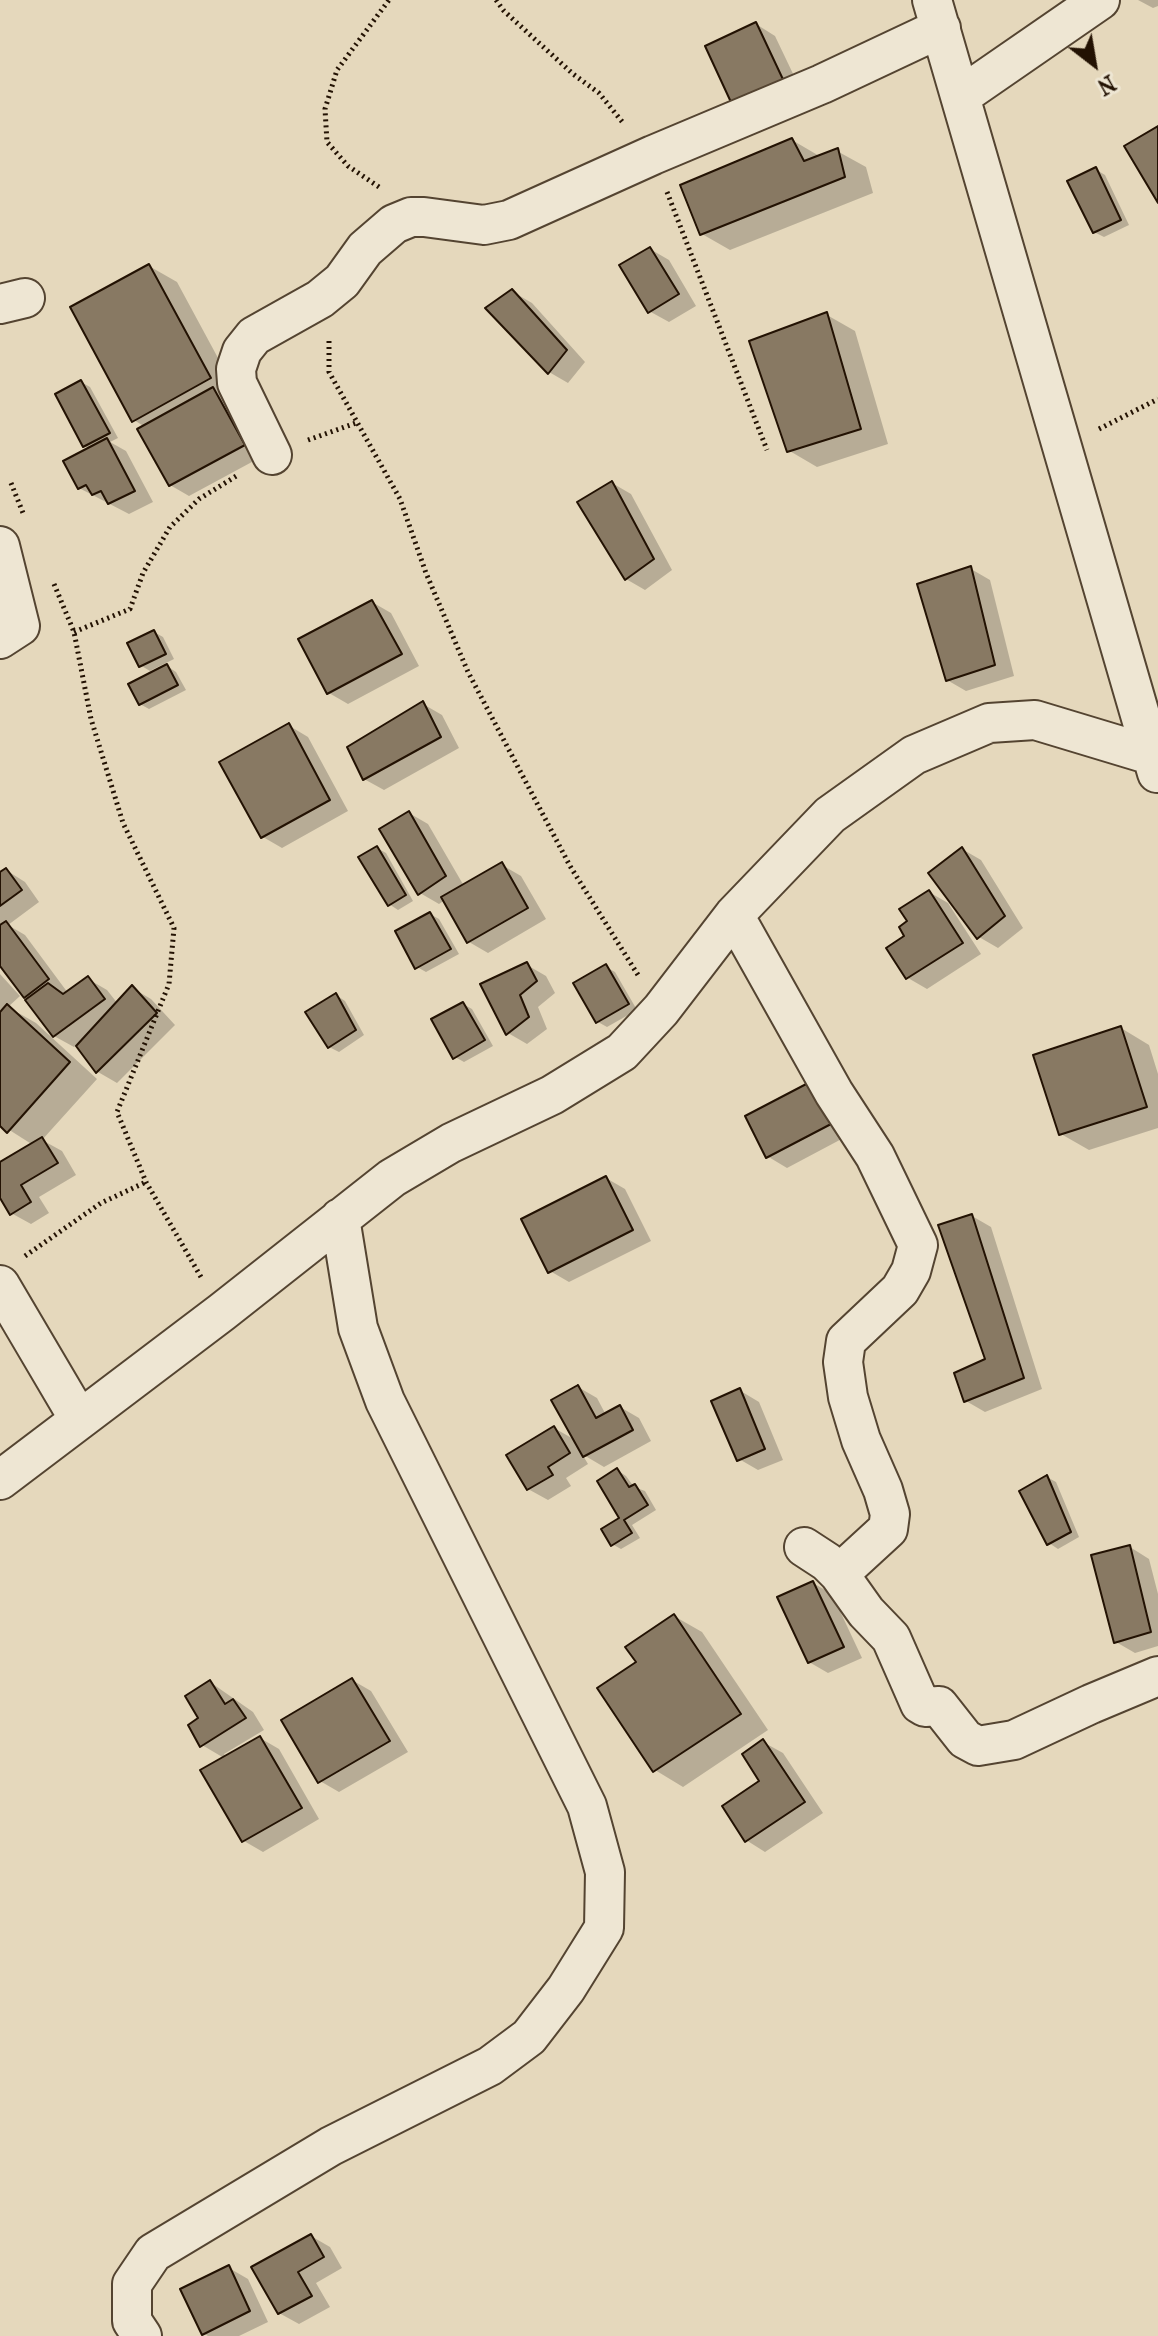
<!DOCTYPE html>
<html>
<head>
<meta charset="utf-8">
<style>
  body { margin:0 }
  #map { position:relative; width:1158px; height:2336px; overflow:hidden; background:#e5d8bc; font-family:"IM FELL French Canon",serif }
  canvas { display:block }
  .north { position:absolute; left:1054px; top:24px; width:80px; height:80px; -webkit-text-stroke:6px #eee6d3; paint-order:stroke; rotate:149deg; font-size:22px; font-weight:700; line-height:32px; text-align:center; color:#231203 }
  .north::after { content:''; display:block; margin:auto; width:28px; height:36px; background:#231203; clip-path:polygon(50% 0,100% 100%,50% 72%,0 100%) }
</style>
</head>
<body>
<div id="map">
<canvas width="1158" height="2336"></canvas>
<div class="north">N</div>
</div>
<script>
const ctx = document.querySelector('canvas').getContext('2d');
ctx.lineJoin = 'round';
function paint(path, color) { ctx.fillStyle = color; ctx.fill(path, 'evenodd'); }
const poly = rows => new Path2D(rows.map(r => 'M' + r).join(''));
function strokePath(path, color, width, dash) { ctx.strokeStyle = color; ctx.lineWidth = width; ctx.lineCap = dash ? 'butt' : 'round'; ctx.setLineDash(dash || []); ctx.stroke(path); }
paint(poly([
  [1138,0,1158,0,1158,6,1153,8],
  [756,24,775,36,806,101,757,123],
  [792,140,821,157,837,151,866,167,873,193,730,250,702,234],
  [1095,169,1105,175,1129,225,1104,237,1094,232],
  [650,249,669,260,696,306,669,322,649,311],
  [149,266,177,282,238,395,263,456,189,496,170,485,145,427,134,420],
  [513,292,532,303,585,362,568,383,549,372],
  [827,315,855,331,888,444,817,467,788,450],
  [81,382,90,387,118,438,110,442,126,451,153,502,129,514,79,488,90,449,85,446],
  [612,483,631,494,672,570,645,590,626,579],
  [971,569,990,580,1014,676,966,691,947,680],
  [372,602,391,613,419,666,348,704,329,693],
  [154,632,163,637,174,659,150,671,140,665],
  [167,666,176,672,186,690,149,709,140,704],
  [423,704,442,715,459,748,384,790,364,779],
  [288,725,308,737,348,811,282,848,263,837],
  [409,813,428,824,464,886,502,865,521,876,546,919,488,953,469,942,445,900,439,904,420,893],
  [377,848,386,853,413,901,398,910,389,904],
  [962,849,981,860,1023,928,998,948,979,937],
  [6,870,25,882,39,902,8,925,25,935,68,993,88,979,107,990,118,1004,132,988,151,999,175,1025,117,1083,98,1072,77,1044,74,1047,54,1036,0,963,0,874],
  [929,892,948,903,981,954,927,989,908,978,907,937,909,922],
  [430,914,439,919,459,954,426,972,417,967],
  [527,965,546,976,555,993,538,1007,547,1029,527,1044,508,1033],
  [606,967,615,972,637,1010,607,1027,598,1022],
  [0,974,20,996,8,1007,36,1023,97,1079,42,1140,62,1151,76,1175,39,1197,49,1213,31,1224,11,1213,0,1194,0,1165,33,1145,0,1124,0,1015,3,1012,0,1010],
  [336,995,345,1001,364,1035,339,1052,329,1047],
  [463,1004,472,1009,493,1046,464,1062,455,1057],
  [1121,1028,1149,1045,1158,1074,1158,1128,1089,1150,1061,1134],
  [812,1084,851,1134,787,1168,767,1156],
  [606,1178,625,1189,651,1241,569,1282,550,1271],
  [972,1216,991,1227,1042,1389,985,1412,966,1401,987,1360],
  [578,1387,597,1398,606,1415,620,1407,639,1418,651,1441,604,1467,582,1454,588,1464,566,1478,571,1486,548,1500,528,1489,554,1428,577,1441],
  [739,1390,759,1402,783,1460,758,1470,739,1459],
  [617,1470,626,1476,634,1487,645,1491,656,1510,632,1525,640,1538,621,1549,612,1544,622,1519],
  [1047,1477,1056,1482,1079,1537,1058,1549,1049,1543],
  [1130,1547,1149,1559,1158,1594,1158,1646,1135,1653,1116,1642],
  [813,1583,832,1594,862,1658,828,1673,809,1662],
  [674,1616,702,1632,768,1730,683,1787,655,1770,638,1662],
  [352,1680,371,1691,408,1752,339,1792,320,1781],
  [210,1682,253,1712,264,1730,224,1754,226,1757,260,1738,279,1749,319,1819,263,1852,244,1841,224,1758,202,1745,201,1719],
  [763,1742,783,1753,823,1813,765,1852,746,1840,762,1782],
  [311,2236,330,2247,342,2268,316,2283,330,2307,299,2324,279,2313],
  [229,2268,248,2279,268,2322,239,2336,208,2336,203,2333]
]), '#0003');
const building = poly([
  [756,22,788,90,736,113,705,46,756,22],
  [1158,126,1158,203,1124,146,1158,126],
  [792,138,804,161,838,148,845,177,700,235,680,185,792,138],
  [1096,167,1121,220,1093,233,1067,181,1096,167],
  [650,247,679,294,648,313,619,265,650,247],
  [149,264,211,378,132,422,70,307,149,264],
  [512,289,567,350,548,374,485,308,512,289],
  [827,312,861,429,787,452,749,341,827,312],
  [81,380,110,433,83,447,55,394,81,380],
  [213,387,245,445,169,486,137,429,213,387],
  [107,438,135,491,108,504,101,491,92,495,86,485,78,489,63,461,107,438],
  [612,481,654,559,625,580,577,502,612,481],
  [971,566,995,665,946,681,917,584,971,566],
  [372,600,402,654,327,694,298,639,372,600],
  [154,630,166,654,139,667,127,643,154,630],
  [167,664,178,685,139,705,128,684,167,664],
  [423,701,441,737,363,780,347,747,423,701],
  [289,723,330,800,261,838,219,762,289,723],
  [409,811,446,876,418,895,379,829,409,811],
  [377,846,406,895,388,906,358,857,377,846],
  [962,847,1005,916,977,939,928,873,962,847],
  [502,862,528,908,467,943,441,897,502,862],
  [6,868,22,890,0,906,0,872,6,868],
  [929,890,963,943,906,979,886,948,904,936,899,927,907,921,899,909,929,890],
  [430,912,451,949,415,969,395,931,430,912],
  [6,921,49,979,24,998,0,966,0,925,6,921],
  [527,962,537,981,520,995,529,1017,506,1035,480,984,527,962],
  [606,964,629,1004,596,1023,573,983,606,964],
  [88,976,105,999,53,1037,25,1000,48,983,63,994,88,976],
  [132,985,157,1013,96,1073,76,1046,132,985],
  [336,993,356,1030,328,1048,305,1012,336,993],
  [463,1002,485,1040,453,1059,431,1019,463,1002],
  [7,1004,70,1062,7,1133,0,1126,0,1012,7,1004],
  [1121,1026,1147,1107,1059,1135,1033,1055,1121,1026],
  [812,1081,833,1123,766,1158,745,1116,812,1081],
  [42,1137,58,1163,21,1185,31,1202,10,1215,0,1198,0,1162,42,1137],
  [606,1176,633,1230,548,1273,521,1219,606,1176],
  [972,1214,1024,1378,964,1402,954,1373,985,1359,938,1225,972,1214],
  [578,1385,596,1418,620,1405,633,1430,583,1457,551,1400,578,1385],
  [740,1388,765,1449,737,1461,711,1401,740,1388],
  [554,1426,570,1453,548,1467,553,1475,527,1490,506,1455,554,1426],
  [617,1468,629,1487,635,1484,648,1505,624,1520,632,1533,611,1546,601,1529,619,1518,597,1481,617,1468],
  [1047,1475,1071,1532,1047,1545,1019,1491,1047,1475],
  [1130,1545,1151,1632,1114,1643,1091,1555,1130,1545],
  [813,1581,844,1647,808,1663,777,1597,813,1581],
  [674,1614,741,1714,653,1772,597,1688,636,1662,625,1647,674,1614],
  [352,1678,390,1741,318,1783,281,1720,352,1678],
  [210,1680,225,1704,233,1699,246,1718,200,1747,188,1725,198,1718,185,1696,210,1680],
  [260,1736,302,1808,242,1842,200,1770,260,1736],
  [763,1739,805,1802,745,1842,722,1806,759,1781,742,1754,763,1739],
  [311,2234,324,2257,298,2272,312,2296,278,2314,251,2267,311,2234],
  [229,2265,250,2311,202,2335,180,2289,229,2265]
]);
paint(building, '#887963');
strokePath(building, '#231203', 2);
const minor = poly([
  [932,0,1157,773],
  [961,96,1100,0],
  [0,304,25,298],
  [272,455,237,383,236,369,242,351,254,336,320,299,342,281,365,249,394,224,411,217,424,217,484,225,509,220,653,155,822,84,941,28],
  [0,546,20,626,0,639],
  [734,915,834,1093,875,1156,918,1245,911,1271,900,1290,846,1341,843,1362,848,1397,861,1440,883,1490,890,1514,888,1529,839,1574],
  [0,1285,79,1419],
  [0,1480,222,1312,392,1178,451,1143,552,1095,622,1052,661,1010,734,915,830,815,914,755,989,723,1035,720,1151,755],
  [804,1547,827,1562,839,1574,866,1612,891,1638,920,1704,925,1707,939,1706,965,1739,978,1746,1014,1740,1091,1704,1158,1676],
  [142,2336,132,2321,132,2284,153,2253,331,2146,490,2066,529,2037,566,1989,604,1928,605,1872,587,1806,385,1401,358,1328,340,1218]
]);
strokePath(minor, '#544431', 42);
strokePath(poly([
  [496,0,504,11,573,74,599,93,624,124],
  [379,187,348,166,327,142,325,109,337,70,389,0],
  [667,192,767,450],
  [329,341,329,372,400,499,426,573,468,672,570,866,638,975],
  [1099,429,1158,399],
  [308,440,356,423],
  [11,483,23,513],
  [54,584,74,632,91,719,123,823,174,928,169,984,117,1112,146,1182,201,1277],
  [74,632,130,609,143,573,170,527,199,499,238,475],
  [25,1256,101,1203,146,1182]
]), '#231203', 5, [2, 4]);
strokePath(minor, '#eee6d3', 38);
</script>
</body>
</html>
